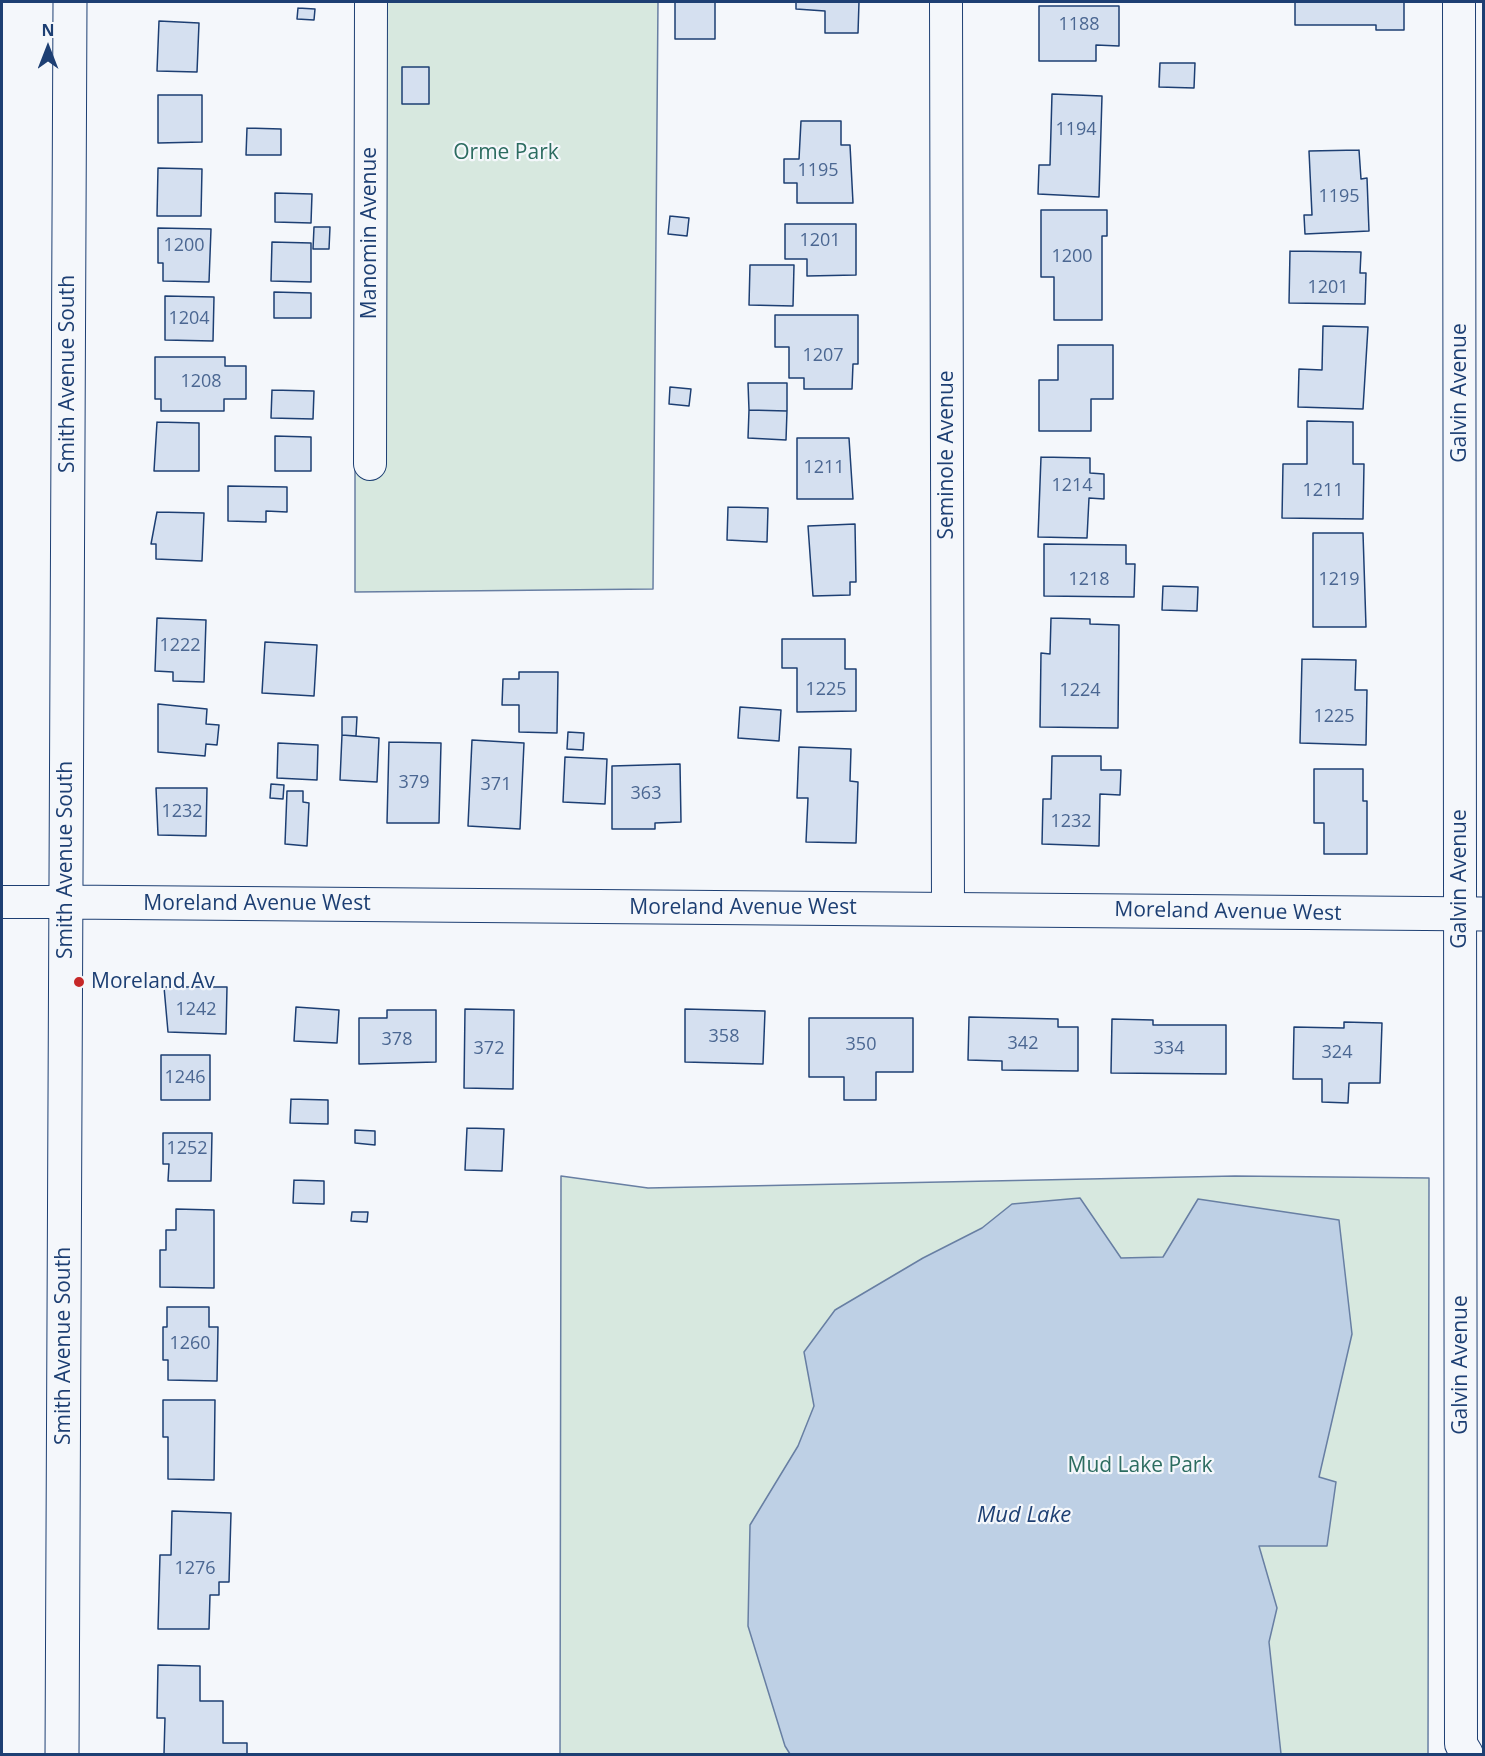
<!DOCTYPE html>
<html>
<head>
<meta charset="utf-8">
<style>
  body { margin:0 }
  #map { position:relative; width:1485px; height:1756px; overflow:hidden; background:#f4f7fb; font-family:"Open Sans",sans-serif }
  canvas { display:block }
  .frame { position:absolute; inset:0; border:3px solid #1d3f73; pointer-events:none }
  .north { position:absolute; left:18px; top:18px; width:60px; height:60px; -webkit-text-stroke:4px #f4f7fb; paint-order:stroke; rotate:0deg; font-size:16px; font-weight:700; line-height:24px; text-align:center; color:#1d3f73 }
  .north::after { content:''; display:block; margin:auto; width:21px; height:27px; background:#1d3f73; clip-path:polygon(50% 0,100% 100%,50% 72%,0 100%) }
</style>
</head>
<body>
<div id="map">
<canvas width="1485" height="1756"></canvas>
<div class="frame"></div>
<div class="north">N</div>
</div>
<script>
const ctx = document.querySelector('canvas').getContext('2d');
ctx.lineJoin = 'round';
function paint(path, color) { ctx.fillStyle = color; ctx.fill(path, 'evenodd'); }
const poly = rows => new Path2D(rows.map(r => 'M' + r).join(''));
function strokePath(path, color, width, dash) { ctx.strokeStyle = color; ctx.lineWidth = width; ctx.lineCap = dash ? 'butt' : 'round'; ctx.setLineDash(dash || []); ctx.stroke(path); }
function drawText(font, color, halo, rows, align = 'center') {
  ctx.font = font + ' "Open Sans",sans-serif'; ctx.lineWidth = 4.5; ctx.setLineDash([]); ctx.textBaseline = 'middle'; ctx.strokeStyle = halo; ctx.fillStyle = color; for (const [text, x, y, turn = 0] of rows) {
    ctx.save(); ctx.translate(x, y); ctx.rotate((+turn || 0) * Math.PI / 180); ctx.textAlign = isNaN(turn) ? turn : align; if (halo) ctx.strokeText(text, 0, 0); ctx.fillText(text, 0, 0); ctx.restore();
  }
}
const green = poly([
  [355,2,658,2,653,589,355,592,355,2],
  [561,1176,648,1188,1235,1176,1429,1178,1428,1754,560,1754,561,1176]
]);
paint(green, '#d7e8df');
strokePath(green, '#687fa3', 1.5);
const water = poly([
  [1080,1198,1121,1258,1163,1257,1198,1199,1339,1220,1352,1334,1319,1477,1336,1482,1327,1546,1259,1546,1277,1608,1269,1642,1281,1754,790,1754,785,1746,748,1626,750,1525,798,1446,814,1406,804,1352,835,1310,923,1258,982,1228,1012,1204,1080,1198]
]);
paint(water, '#bed0e5');
strokePath(water, '#687fa3', 1.5);
const building = poly([
  [675,2,715,2,715,39,675,39,675,2],
  [796,2,859,2,858,33,825,33,825,11,796,9,796,2],
  [1295,2,1404,2,1404,30,1376,30,1376,25,1295,25,1295,2],
  [1039,6,1119,6,1119,46,1096,45,1096,61,1039,61,1039,6],
  [298,8,315,9,314,20,297,19,298,8],
  [159,21,199,23,197,72,157,71,159,21],
  [1160,63,1195,63,1194,88,1159,87,1160,63],
  [402,67,429,67,429,104,402,104,402,67],
  [1052,94,1102,96,1099,197,1038,194,1039,165,1050,165,1052,94],
  [158,95,202,95,202,142,158,143,158,95],
  [801,121,841,121,841,145,850,145,853,203,797,203,797,183,784,183,784,159,799,159,801,121],
  [247,128,281,129,281,155,246,155,247,128],
  [1359,150,1361,179,1367,178,1369,231,1305,234,1304,215,1312,215,1309,151,1359,150],
  [158,168,202,169,201,216,157,216,158,168],
  [275,193,312,194,311,223,275,222,275,193],
  [1041,210,1107,210,1107,236,1102,236,1102,320,1054,320,1054,277,1041,277,1041,210],
  [670,216,689,218,687,236,668,234,670,216],
  [785,224,856,224,856,275,807,276,807,259,785,259,785,224],
  [314,227,330,227,329,249,313,249,314,227],
  [158,228,211,229,209,282,163,281,163,263,158,263,158,228],
  [272,242,311,243,311,282,271,281,272,242],
  [1290,251,1361,252,1360,273,1366,273,1365,304,1289,303,1290,251],
  [750,265,794,265,793,306,749,305,750,265],
  [274,292,311,293,311,318,274,318,274,292],
  [165,296,214,297,213,341,165,340,165,296],
  [775,315,858,315,858,364,853,364,852,389,804,389,804,378,789,378,789,347,775,347,775,315],
  [1323,326,1368,327,1363,409,1298,407,1299,369,1322,370,1323,326],
  [1058,345,1113,345,1113,399,1091,399,1091,431,1039,431,1039,380,1058,380,1058,345],
  [155,357,225,357,225,366,246,366,246,399,224,399,224,411,161,411,161,399,155,399,155,357],
  [748,383,787,383,787,411,749,410,748,383],
  [670,387,691,389,689,406,669,404,670,387],
  [272,390,314,391,313,419,271,418,272,390],
  [749,410,787,411,786,440,748,438,749,410],
  [1307,421,1353,422,1353,464,1364,464,1363,519,1282,518,1283,464,1307,464,1307,421],
  [157,422,199,423,199,471,154,471,157,422],
  [275,436,311,437,311,471,275,471,275,436],
  [797,438,849,438,853,499,797,499,797,438],
  [1041,457,1090,458,1090,473,1104,474,1104,499,1089,498,1087,538,1038,537,1041,457],
  [228,486,287,487,287,512,266,511,266,522,228,521,228,486],
  [728,507,768,508,767,542,727,540,728,507],
  [157,512,204,513,202,561,156,559,156,544,151,544,157,512],
  [855,524,856,582,850,582,850,595,813,596,808,526,855,524],
  [1313,533,1363,533,1366,627,1313,627,1313,533],
  [1044,544,1126,545,1126,564,1135,564,1134,597,1044,596,1044,544],
  [1163,586,1198,587,1197,611,1162,610,1163,586],
  [157,618,206,620,204,682,173,681,173,672,155,671,157,618],
  [1051,618,1090,619,1090,624,1119,625,1118,728,1040,727,1041,653,1050,654,1051,618],
  [782,639,845,639,845,669,856,669,856,711,797,712,797,668,782,668,782,639],
  [265,642,317,645,314,696,262,693,265,642],
  [1302,659,1356,660,1355,690,1367,690,1366,745,1300,743,1302,659],
  [519,672,558,672,557,733,519,732,519,705,502,705,503,679,519,679,519,672],
  [158,704,207,709,206,724,219,725,217,745,206,744,205,756,158,752,158,704],
  [740,707,781,710,779,741,738,738,740,707],
  [342,717,357,717,356,736,342,735,342,717],
  [568,732,584,733,583,750,567,749,568,732],
  [342,735,379,738,377,782,340,780,342,735],
  [472,740,524,743,520,829,468,826,472,740],
  [389,742,441,743,439,823,387,823,389,742],
  [278,743,318,745,317,780,277,778,278,743],
  [799,747,851,749,850,781,858,782,856,843,806,842,808,798,797,798,799,747],
  [1052,756,1101,756,1101,770,1121,770,1120,795,1100,794,1099,846,1042,844,1043,799,1051,799,1052,756],
  [565,757,607,759,605,804,563,802,565,757],
  [680,764,681,822,655,823,655,829,612,829,612,766,680,764],
  [1314,769,1363,769,1363,801,1367,801,1367,854,1324,854,1324,823,1314,823,1314,769],
  [271,784,284,785,283,799,270,798,271,784],
  [156,788,207,788,206,836,158,835,156,788],
  [287,791,303,791,303,802,309,803,307,846,285,844,287,791],
  [164,987,227,987,226,1034,168,1032,164,987],
  [296,1007,339,1010,337,1043,294,1041,296,1007],
  [465,1009,514,1010,513,1089,464,1088,465,1009],
  [685,1009,765,1011,763,1064,685,1062,685,1009],
  [387,1010,436,1010,436,1062,359,1064,359,1018,387,1018,387,1010],
  [969,1017,1058,1019,1058,1027,1078,1027,1078,1071,1002,1070,1002,1061,968,1060,969,1017],
  [809,1018,913,1018,913,1072,876,1072,876,1100,844,1100,844,1077,809,1077,809,1018],
  [1112,1019,1153,1020,1153,1025,1226,1025,1226,1074,1111,1073,1112,1019],
  [1344,1022,1382,1023,1380,1083,1349,1083,1348,1103,1322,1102,1322,1079,1293,1079,1294,1027,1344,1028,1344,1022],
  [161,1055,210,1055,210,1100,161,1100,161,1055],
  [291,1099,328,1100,328,1124,290,1123,291,1099],
  [467,1128,504,1129,502,1171,465,1170,467,1128],
  [355,1130,375,1131,375,1145,355,1143,355,1130],
  [163,1133,212,1133,211,1181,168,1181,169,1164,163,1164,163,1133],
  [294,1180,324,1181,324,1204,293,1203,294,1180],
  [176,1209,214,1210,214,1288,160,1287,160,1250,166,1250,166,1230,176,1230,176,1209],
  [352,1212,368,1212,367,1222,351,1221,352,1212],
  [167,1307,209,1307,209,1327,218,1327,217,1381,168,1380,168,1360,163,1360,163,1327,167,1327,167,1307],
  [163,1400,215,1400,214,1480,168,1479,168,1437,163,1437,163,1400],
  [172,1511,231,1513,229,1582,219,1582,219,1595,210,1595,209,1629,158,1629,160,1555,171,1555,172,1511],
  [158,1665,200,1666,200,1701,223,1701,223,1743,247,1743,247,1754,164,1754,165,1718,157,1718,158,1665]
]);
paint(building, '#d5e0f0');
strokePath(building, '#1d3f73', 1.5);
const minor = poly([
  [946,2,948,909],
  [1459,2,1461,1744,1467,1754],
  [370,464,371,2],
  [2,902,66,902]
]);
const tertiary = poly([
  [66,902,1484,914],
  [62,1754,70,2]
]);
strokePath(minor, '#1d3f73', 34);
strokePath(tertiary, '#1d3f73', 35);
strokePath(minor, '#f4f7fb', 32);
strokePath(tertiary, '#f4f7fb', 33);
for (const [x, y, r, color] of [
  [79,982,6,"#c62828"]
]) { const dot = new Path2D(); dot.arc(x, y, r, 0, 2 * Math.PI); ctx.fillStyle = color; ctx.fill(dot); strokePath(dot, '#f4f7fb', 2); }
drawText('18px', '#4b6792', null, [
  ["1188",1079,25],
  ["1194",1076,130],
  ["1195",818,171],
  ["1195",1339,197],
  ["1201",820,241],
  ["1200",184,246],
  ["1200",1072,257],
  ["1201",1328,288],
  ["1204",189,319],
  ["1207",823,356],
  ["1208",201,382],
  ["1211",824,468],
  ["1214",1072,486],
  ["1211",1323,491],
  ["1218",1089,580],
  ["1219",1339,580],
  ["1222",180,646],
  ["1225",826,690],
  ["1224",1080,691],
  ["1225",1334,717],
  ["379",414,783],
  ["371",496,785],
  ["363",646,794],
  ["1232",182,812],
  ["1232",1071,822],
  ["1242",196,1010],
  ["358",724,1037],
  ["378",397,1040],
  ["342",1023,1044],
  ["350",861,1045],
  ["372",489,1049],
  ["334",1169,1049],
  ["324",1337,1053],
  ["1246",185,1078],
  ["1252",187,1149],
  ["1260",190,1344],
  ["1276",195,1569]
]);
drawText('21px', '#2c6c60', '#f4f7fb', [
  ["Orme Park",506,153],
  ["Mud Lake Park",1140,1466]
]);
drawText('21px', '#1d3f73', '#f4f7fb', [
  ["Manomin Avenue",370,233,-90],
  ["Smith Avenue South",68,374,-90],
  ["Galvin Avenue",1460,393,-90],
  ["Seminole Avenue",947,455,-90],
  ["Smith Avenue South",66,860,-90],
  ["Galvin Avenue",1460,879,-90],
  ["Moreland Avenue West",257,904],
  ["Moreland Avenue West",743,908],
  ["Moreland Avenue West",1228,912,1],
  ["Smith Avenue South",64,1346,-90],
  ["Galvin Avenue",1461,1365,-90]
]);
drawText('21px', '#1d3f73', '#f4f7fb', [
  ["Moreland Av",91,982]
], 'left');
drawText('italic 22px', '#1d3f73', '#f4f7fb', [
  ["Mud Lake",1024,1516]
]);
</script>
</body>
</html>
